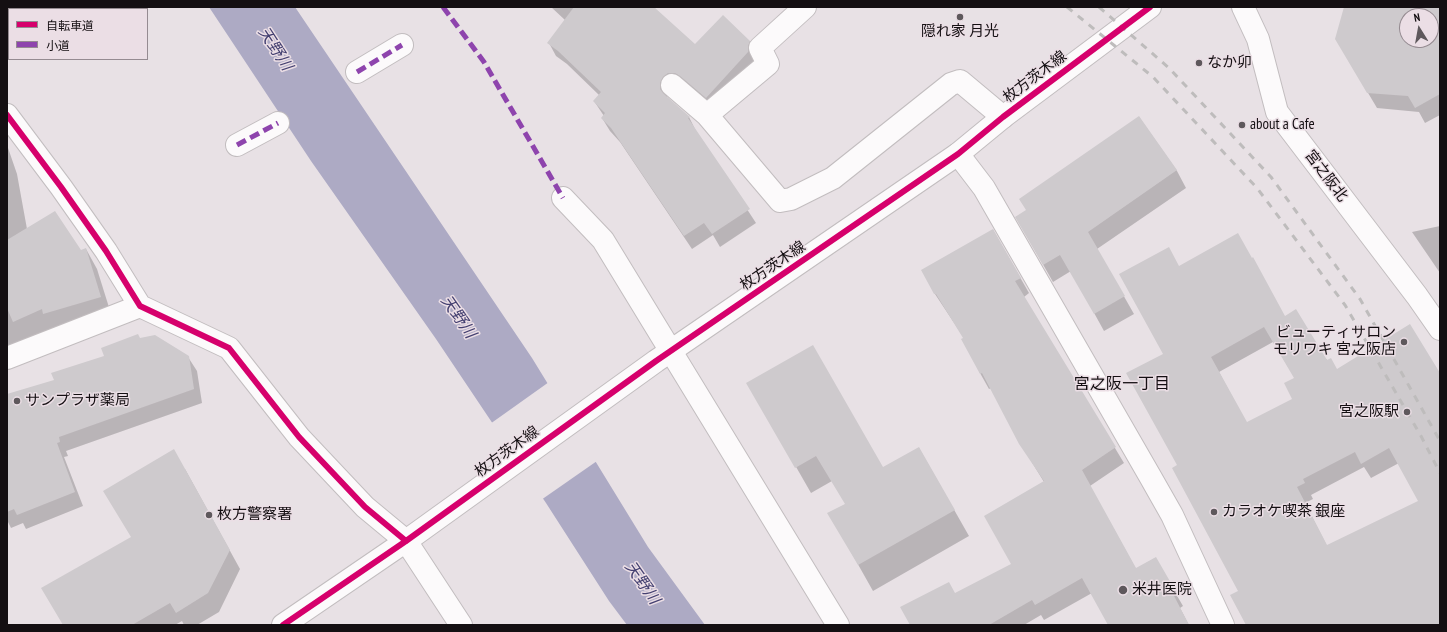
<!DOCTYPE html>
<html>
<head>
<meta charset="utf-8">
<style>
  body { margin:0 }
  #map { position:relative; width:1447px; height:632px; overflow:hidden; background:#e8e1e5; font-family:"PT Sans Narrow","Noto Sans JP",sans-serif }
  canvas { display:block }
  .frame { position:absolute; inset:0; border:8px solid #140f12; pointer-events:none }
  .legend { position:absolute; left:8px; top:8px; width:140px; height:52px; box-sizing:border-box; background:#ebdee5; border:1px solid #958b91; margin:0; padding:5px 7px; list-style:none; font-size:12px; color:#140f12 }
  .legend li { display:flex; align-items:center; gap:8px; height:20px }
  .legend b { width:20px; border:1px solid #958b91 }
  .north { position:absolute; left:1399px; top:8px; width:40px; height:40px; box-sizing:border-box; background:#ebdee5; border:1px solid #958b91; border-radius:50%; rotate:349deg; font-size:11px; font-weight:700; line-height:16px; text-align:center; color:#140f12 }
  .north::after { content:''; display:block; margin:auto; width:14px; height:18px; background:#5e585c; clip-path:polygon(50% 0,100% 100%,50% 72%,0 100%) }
</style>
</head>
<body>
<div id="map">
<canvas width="1447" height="632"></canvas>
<div class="frame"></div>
<ul class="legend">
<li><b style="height:5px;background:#d6006c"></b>自転車道</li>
<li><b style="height:5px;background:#8e44ad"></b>小道</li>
</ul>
<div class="north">N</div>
</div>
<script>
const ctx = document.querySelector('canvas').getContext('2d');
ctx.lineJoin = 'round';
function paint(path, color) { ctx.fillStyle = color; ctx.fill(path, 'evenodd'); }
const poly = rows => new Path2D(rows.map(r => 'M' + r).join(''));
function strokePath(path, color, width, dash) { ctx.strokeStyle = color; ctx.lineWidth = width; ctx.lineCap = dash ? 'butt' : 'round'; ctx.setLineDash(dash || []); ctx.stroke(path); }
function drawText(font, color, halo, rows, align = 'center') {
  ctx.font = font + ' "PT Sans Narrow","Noto Sans JP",sans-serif'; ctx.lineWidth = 3; ctx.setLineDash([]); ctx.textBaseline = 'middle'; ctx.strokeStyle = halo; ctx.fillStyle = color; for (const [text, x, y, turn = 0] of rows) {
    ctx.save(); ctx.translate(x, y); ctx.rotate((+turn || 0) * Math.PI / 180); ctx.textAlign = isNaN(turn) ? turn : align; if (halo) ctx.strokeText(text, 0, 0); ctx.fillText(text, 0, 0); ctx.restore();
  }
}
paint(poly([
  [209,7,295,7,532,358,648,547,705,625,627,625,609,601,546,503,436,339,311,161]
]), '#adaac4');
paint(poly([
  [549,382,597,461,541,500,490,424]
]), '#e8e1e5');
paint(poly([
  [551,7,653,7,695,46,750,41,758,55,756,66,714,111,670,90,667,96,667,99,689,117,696,131,756,223,720,247,713,235,692,249,620,142,610,131,602,118,604,116,594,101,600,96,567,64,556,56,549,43,565,20],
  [1345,7,1440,7,1440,115,1425,123,1419,112,1377,108,1336,39],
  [1407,16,1431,16,1431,40,1407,40],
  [1139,117,1177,171,1186,188,1097,249,1134,314,1104,331,1071,271,1053,282,1016,217,1027,211],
  [7,145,17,174,27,229,80,251,86,249,97,269,112,317,7,348],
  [1440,226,1440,273,1412,232],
  [993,230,1029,293,1024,297,1124,463,1090,486,1136,569,1155,558,1183,606,1180,608,1189,625,1109,625,1092,593,1044,620,1041,615,1024,625,911,625,955,594,1013,565,1044,482,1020,443,991,388,989,389,980,373,964,338,935,294],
  [1179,267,1285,317,1337,370,1440,375,1440,625,1247,625,1239,591,1179,465,1165,354],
  [1273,342,1295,378,1293,400,1247,424,1219,372],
  [1399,463,1420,502,1327,546,1305,503,1313,499,1311,495,1364,467,1371,478],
  [140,339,188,357,197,371,202,403,66,451,68,456,64,457,83,506,26,529,23,523,11,528,7,520,7,395,55,381],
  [748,383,883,469,919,448,969,536,873,591,829,513,846,504,832,481,811,493],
  [185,469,240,569,219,612,197,625,184,625,182,621,175,625,64,625]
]), '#0003');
paint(poly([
  [574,7,654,7,695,44,723,15,750,41,748,46,748,52,706,98,680,76,675,73,668,73,663,77,660,83,660,89,664,94,690,117,688,118,750,209,712,234,704,223,684,236,611,128,601,118,605,113,593,101,601,92,558,51,547,43],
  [1344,7,1440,7,1440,94,1415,108,1408,96,1367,93,1335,39],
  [1407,16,1431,16,1431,40,1407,40],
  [1139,116,1177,170,1088,232,1125,296,1094,314,1060,255,1043,265,1015,217,1026,210,1019,199],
  [55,211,81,250,86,248,101,297,43,314,42,309,13,322,7,308,7,240],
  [993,229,1021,278,1015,281,1116,447,1082,470,1136,568,1156,557,1175,590,1172,592,1189,625,1108,625,1082,578,1035,605,1032,600,989,625,910,625,900,607,949,582,955,593,1011,564,984,516,1044,481,1019,444,982,373,980,374,961,339,963,338,936,294,934,294,921,270],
  [1238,233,1252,258,1253,257,1285,316,1296,309,1327,360,1331,358,1337,369,1410,324,1440,373,1440,625,1246,625,1230,595,1238,591,1172,468,1177,465,1126,373,1163,354,1119,274,1169,247,1179,266],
  [1264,327,1294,378,1284,383,1292,399,1247,422,1211,357],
  [1389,448,1418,501,1327,545,1297,487,1305,483,1303,479,1355,452,1361,464],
  [138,334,140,338,155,335,189,356,194,389,59,437,60,442,57,443,75,492,17,515,14,509,7,512,7,394,54,380,51,373,104,356,101,348],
  [813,345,883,467,919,447,955,510,858,565,827,513,845,504,816,456,795,468,746,383],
  [174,449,230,550,208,593,176,613,170,603,132,625,63,625,41,588,131,537,103,491]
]), '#cecacd');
const minor = poly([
  [1243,7,1258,39,1277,112,1417,296,1440,329],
  [357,72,402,45],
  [672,85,707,115,768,64,760,48,805,7],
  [7,115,61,187,106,251,140,306,229,348,299,437,365,507,406,541],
  [707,115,780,201,791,199,833,178,951,84,960,81,1003,117],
  [237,145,278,123],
  [958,154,984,188,1151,478,1172,515,1223,625],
  [563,198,603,240,838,625],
  [7,358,140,306]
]);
const major = poly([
  [406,541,461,625],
  [283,625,406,541,656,361,958,154,1003,117,1150,7]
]);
strokePath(minor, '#c2bdbf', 24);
strokePath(major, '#c2bdbf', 24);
strokePath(minor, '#fcfafb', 22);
strokePath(major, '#fcfafb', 22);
strokePath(poly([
  [1067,7,1153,77,1257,188,1345,305,1421,436,1440,473],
  [1099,7,1169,68,1271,177,1360,299,1440,441]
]), '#bebcbc', 3, [7, 7]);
strokePath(poly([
  [443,7,484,62,563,198],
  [357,72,402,45],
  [237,145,278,123]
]), '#8e44ad', 5, [10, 5]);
strokePath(poly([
  [7,115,61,187,106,251,140,306,229,348,299,437,365,507,406,541],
  [283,625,406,541,656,361,958,154,1003,117,1150,7]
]), '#d6006c', 6);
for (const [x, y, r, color] of [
  [960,17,4,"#5e585c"],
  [1199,63,4,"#5e585c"],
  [1242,125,4,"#5e585c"],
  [1404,342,4,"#5e585c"],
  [17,401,4,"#5e585c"],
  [1407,412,4,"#5e585c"],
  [1214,512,4,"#5e585c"],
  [209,515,4,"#5e585c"],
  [1123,590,5,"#5e585c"]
]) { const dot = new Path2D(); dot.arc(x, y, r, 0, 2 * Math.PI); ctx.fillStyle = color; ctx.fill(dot); strokePath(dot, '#ebdee5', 1.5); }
drawText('15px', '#140f12', '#ebdee5', [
  ["隠れ家 月光",960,32,"center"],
  ["なか卯",1207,63],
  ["about a Cafe",1250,125],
  ["ビューティサロン",1396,333,"right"],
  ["モリワキ 宮之阪店",1396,350,"right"],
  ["サンプラザ薬局",25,401],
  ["宮之阪駅",1399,412,"right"],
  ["カラオケ喫茶 銀座",1222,512],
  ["枚方警察署",217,515],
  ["米井医院",1132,590]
], 'left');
drawText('15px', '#140f12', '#ebdee5', [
  ["枚方茨木線",1035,77,-37],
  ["宮之阪北",1326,176,53],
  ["枚方茨木線",773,266,-34],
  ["枚方茨木線",507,452,-36]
]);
drawText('italic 16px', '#433f70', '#ebdee5', [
  ["天野川",275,49,57],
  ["天野川",458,317,55],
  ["天野川",642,583,55]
]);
drawText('16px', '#140f12', '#ebdee5', [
  ["宮之阪一丁目",1122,384]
]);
</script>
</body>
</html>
